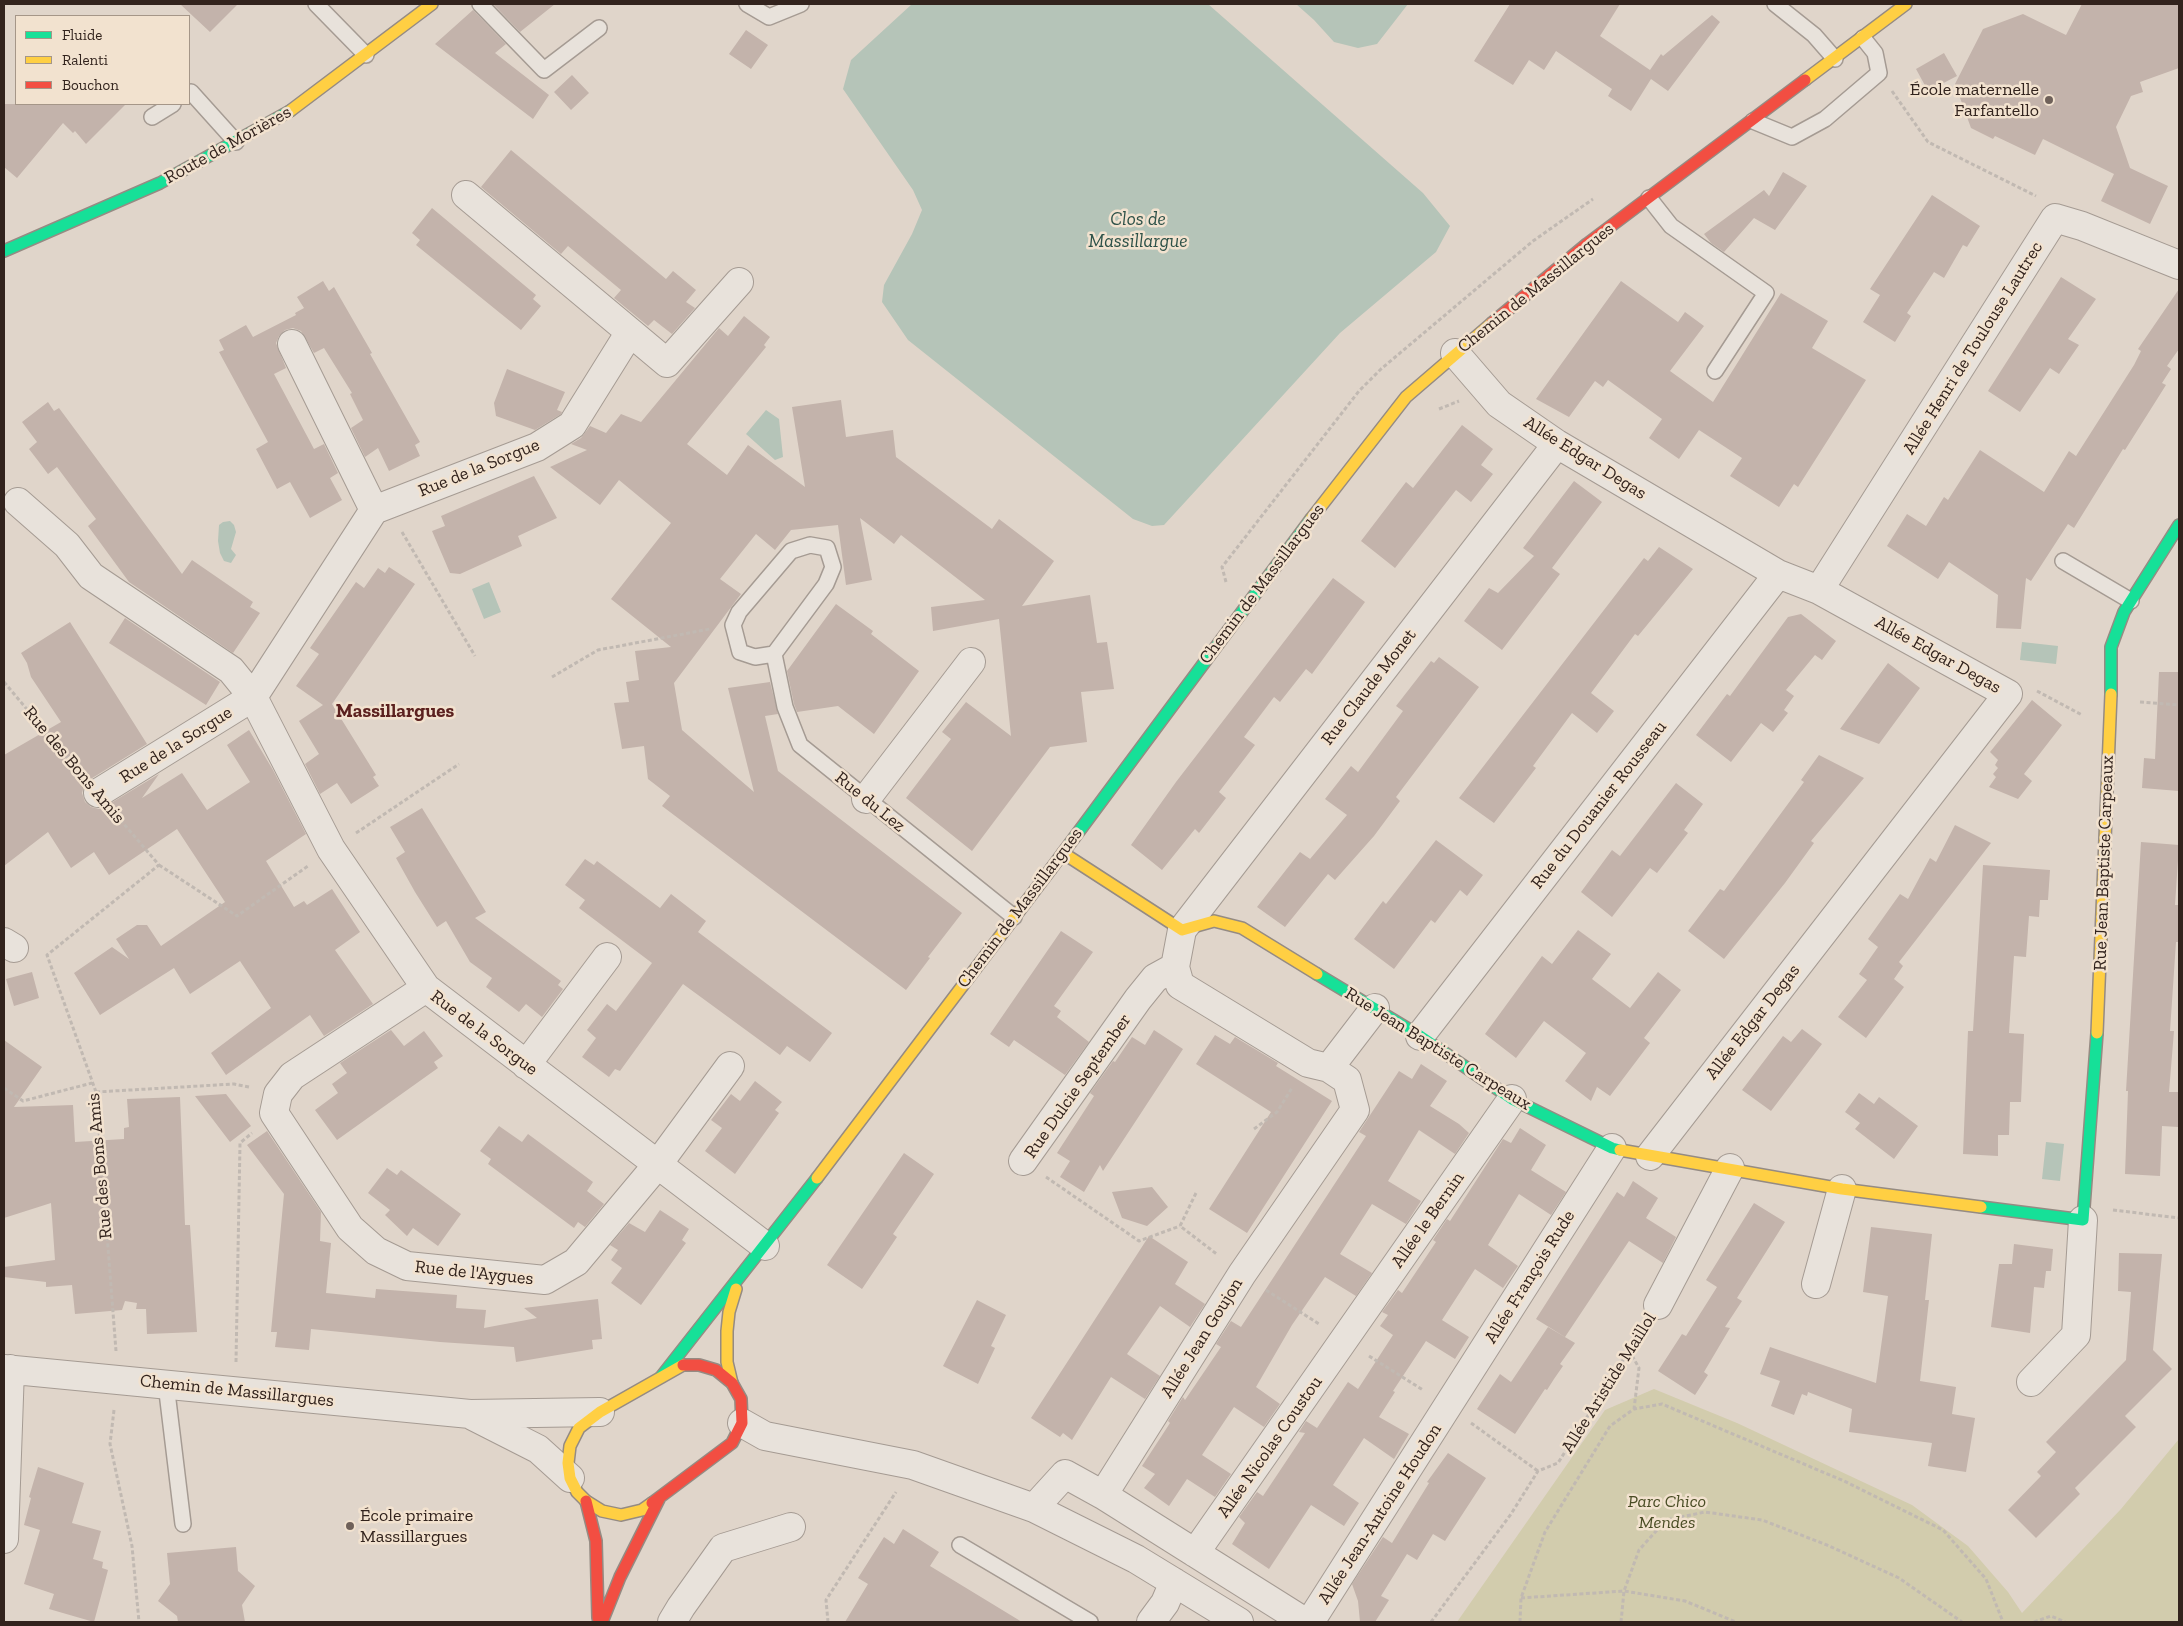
<!DOCTYPE html>
<html>
<head>
<meta charset="utf-8">
<style>
  body { margin:0 }
  #map { position:relative; width:2183px; height:1626px; overflow:hidden; background:#e0d5ca; font-family:"Zilla Slab",serif }
  canvas { display:block }
  .frame { position:absolute; inset:0; border:5px solid #32231d; pointer-events:none }
  .legend { position:absolute; left:15px; top:15px; width:175px; height:90px; box-sizing:border-box; background:#f2e2cf; border:1px solid #a59688; margin:0; padding:6px 9px; list-style:none; font-size:15px; color:#32231d }
  .legend li { display:flex; align-items:center; gap:10px; height:25px }
  .legend b { width:25px; border:1px solid #a59688 }
</style>
</head>
<body>
<div id="map">
<canvas width="2183" height="1626"></canvas>
<div class="frame"></div>
<ul class="legend">
<li><b style="height:6px;background:#16e098"></b>Fluide</li>
<li><b style="height:6px;background:#ffcf43"></b>Ralenti</li>
<li><b style="height:6px;background:#f24e42"></b>Bouchon</li>
</ul>
</div>
<script>
const ctx = document.querySelector('canvas').getContext('2d');
ctx.lineJoin = 'round';
function paint(path, color) { ctx.fillStyle = color; ctx.fill(path, 'evenodd'); }
const poly = rows => new Path2D(rows.map(r => 'M' + r).join(''));
function strokePath(path, color, width, dash) { ctx.strokeStyle = color; ctx.lineWidth = width; ctx.lineCap = dash ? 'butt' : 'round'; ctx.setLineDash(dash || []); ctx.stroke(path); }
function drawText(font, color, halo, rows, align = 'center') {
  ctx.font = font + ' "Zilla Slab",serif'; ctx.lineWidth = 5; ctx.setLineDash([]); ctx.textBaseline = 'middle'; ctx.strokeStyle = halo; ctx.fillStyle = color; for (const [text, x, y, turn = 0] of rows) {
    ctx.save(); ctx.translate(x, y); ctx.rotate((+turn || 0) * Math.PI / 180); ctx.textAlign = isNaN(turn) ? turn : align; if (halo) ctx.strokeText(text, 0, 0); ctx.fillText(text, 0, 0); ctx.restore();
  }
}
paint(poly([
  [1654,1389,1737,1423,1912,1505,1968,1546,2008,1592,2022,1613,2121,1509,2179,1439,2179,1622,1457,1622,1605,1410]
]), '#d2ccad');
paint(poly([
  [912,4,1208,4,1423,193,1450,226,1436,252,1340,333,1164,525,1152,526,1133,519,908,340,882,302,884,285,912,234,922,210,913,190,843,89,851,60],
  [1296,4,1408,4,1377,44,1358,48,1334,42,1314,20],
  [766,410,779,419,783,457,775,460,746,434],
  [230,521,234,525,236,532,231,549,236,555,231,563,224,561,220,553,218,541,219,525,223,522],
  [489,582,501,612,484,619,472,589],
  [2022,642,2058,646,2056,664,2020,660],
  [2046,1142,2064,1144,2060,1181,2042,1179]
]), '#b5c4b8');
paint(poly([
  [180,4,238,4,210,32],
  [493,4,555,4,520,32],
  [1510,4,1620,4,1600,36,1650,70,1661,54,1663,56,1712,15,1720,22,1668,91,1651,79,1631,111,1608,96,1612,89,1556,51,1544,70,1529,60,1513,85,1474,61],
  [2082,4,2179,4,2179,68,2140,82,2143,92,2131,96,2116,127,2130,168,2168,186,2150,224,2101,201,2114,174,2043,139,2035,155,1995,136,1993,139,1971,128,1955,84,1983,29,2023,14,2066,35],
  [473,10,506,44,495,53,549,95,533,119,435,44],
  [746,30,768,45,751,69,729,54],
  [1944,53,1957,76,1928,91,1916,69],
  [572,75,589,93,571,110,554,92],
  [4,104,126,104,86,144,75,131,73,133,63,123,17,178,4,167],
  [511,150,666,279,673,271,696,290,686,302,695,308,672,334,654,320,648,326,614,298,621,290,568,246,561,254,481,187],
  [1783,172,1807,186,1775,230,1754,218,1724,252,1711,243,1704,234,1764,190,1769,196],
  [1932,195,1980,226,1967,247,1963,245,1944,278,1934,272,1907,313,1911,316,1895,342,1863,322,1880,295,1870,289],
  [432,208,536,295,533,299,541,306,521,330,416,245,420,240,412,233],
  [2061,277,2096,299,2068,339,2079,345,2059,374,2050,368,2020,412,1988,391],
  [323,281,329,291,334,287,372,353,370,354,420,442,415,445,420,456,389,471,378,448,365,457,351,428,363,420,350,394,352,393,324,348,314,353,301,331,293,328,285,330,279,336,276,343,286,368,274,374,314,449,324,444,338,473,330,478,342,500,310,518,290,482,277,489,256,449,268,442,219,352,224,350,219,340,246,325,253,337,296,315,295,313,304,308,297,297],
  [1621,281,1678,322,1685,312,1704,326,1670,371,1713,402,1781,293,1828,321,1812,348,1866,380,1798,487,1794,484,1779,507,1730,476,1742,458,1699,430,1679,459,1649,438,1662,419,1608,380,1603,387,1595,381,1569,417,1536,399],
  [2179,289,2179,349,2167,366,2171,369,2162,383,2166,385,2125,450,2123,449,2074,528,2068,524,2031,581,2026,578,2021,629,1996,628,1998,595,1949,562,1938,579,1887,546,1907,514,1926,526,1944,497,1948,500,1980,450,2044,492,2069,451,2076,456,2134,365,2141,351,2138,349],
  [744,316,770,337,764,345,766,347,687,444,727,475,748,445,805,487,792,407,841,400,846,437,893,430,896,457,992,529,999,519,1054,561,1022,606,1090,595,1097,643,1107,642,1114,689,1081,692,1087,742,1050,747,972,851,906,798,951,739,942,732,966,702,1011,736,999,619,933,631,931,607,985,600,901,535,894,544,860,518,872,580,846,585,838,525,791,530,775,550,756,534,720,579,741,594,674,683,682,730,754,792,728,688,770,682,778,714,765,716,778,771,962,913,928,957,930,958,906,990,662,806,670,796,648,779,644,746,622,749,614,703,629,702,626,682,639,680,635,651,671,647,611,599,671,523,619,480,600,505,550,467,587,450,571,444,581,438,590,426,606,433,621,414,641,422,719,328,728,336],
  [507,369,565,392,557,410,562,412,561,414,535,430,496,416,494,403],
  [48,402,54,411,59,408,182,574,192,560,253,602,250,607,260,613,233,653,129,582,88,526,96,519,86,506,57,467,48,474,39,462,29,449,37,442,22,422],
  [1462,425,1493,449,1481,465,1493,474,1471,502,1456,490,1395,568,1361,541,1406,482,1413,488],
  [534,476,557,518,518,536,522,546,460,574,450,573,432,531,445,526,441,516],
  [1574,481,1602,502,1552,568,1560,574,1502,650,1464,621,1489,588,1498,593,1534,556,1523,548],
  [1659,547,1693,569,1638,636,1635,634,1591,693,1614,711,1597,733,1572,713,1533,766,1536,768,1494,823,1459,798,1644,558,1648,561],
  [389,567,415,584,332,704,376,775,373,777,379,786,351,804,337,783,320,794,305,764,319,754,299,721,323,705,296,686,319,654,310,648,356,582,364,588,378,568,385,573],
  [1333,578,1365,602,1312,674,1306,669,1280,702,1274,697,1244,737,1255,745,1219,792,1226,798,1199,833,1195,829,1162,870,1131,845,1176,782],
  [836,604,873,631,871,634,919,671,874,734,838,706,797,712,794,704,787,671],
  [1801,614,1836,641,1822,660,1815,655,1786,690,1794,696,1784,710,1788,713,1773,732,1761,723,1731,762,1696,735,1727,694,1730,696,1788,617],
  [125,618,220,682,206,705,109,643],
  [70,622,147,744,89,780,84,786,82,793,85,802,91,807,99,809,106,806,159,774,142,798,182,773,207,810,250,782,227,745,249,730,273,770,306,834,266,861,294,907,304,901,307,905,332,889,360,932,335,950,373,1004,324,1036,310,1015,226,1075,211,1053,271,1008,240,961,190,994,174,968,100,1015,74,973,112,947,129,959,116,939,137,925,147,925,161,946,225,902,177,829,109,875,94,852,71,868,48,832,4,866,4,755,61,722,31,677,27,663,21,653],
  [1439,657,1479,687,1396,797,1400,801,1374,836,1335,880,1328,874,1285,927,1257,907,1300,852,1313,861,1310,859,1347,815,1325,799,1351,766,1358,772,1403,711,1396,706,1431,661,1434,663],
  [1888,663,1920,688,1879,744,1840,729],
  [2159,672,2179,672,2179,791,2142,788,2144,758,2155,759],
  [2032,700,2062,725,2024,774,2032,781,2018,799,1989,787,1996,777,1993,774,1998,768,1995,765,1998,760,1990,752],
  [1819,755,1864,778,1811,841,1814,843,1785,883,1724,959,1688,931,1720,889,1724,891,1804,782,1801,780],
  [1676,783,1703,804,1684,830,1688,833,1657,873,1650,868,1612,917,1581,892,1612,850,1620,856],
  [422,808,486,912,475,918,561,981,558,985,563,989,542,1017,526,1004,519,1012,486,987,492,978,470,962,446,921,437,927,415,892,396,858,405,852,390,827],
  [1955,825,1991,843,1899,962,1903,966,1894,979,1904,987,1866,1038,1838,1017,1867,980,1859,974,1878,947,1868,939,1900,894,1908,899,1930,858,1936,862],
  [1436,840,1483,875,1467,896,1460,890,1435,923,1431,920,1394,969,1354,939,1383,901,1386,904],
  [2141,842,2179,845,2175,905,2179,905,2179,942,2176,942,2170,1031,2174,1031,2169,1092,2179,1092,2178,1127,2162,1126,2160,1176,2125,1174,2128,1091,2126,1091],
  [585,859,594,865,597,861,660,908,671,894,706,921,698,932,832,1033,810,1062,787,1046,780,1055,683,984,620,1071,615,1069,609,1077,582,1057,596,1038,587,1030,607,1004,616,1011,652,963,579,908,585,900,565,885],
  [1983,865,2050,870,2048,900,2040,900,2039,917,2029,916,2026,957,2014,956,2009,1033,2024,1034,2021,1102,2010,1102,2009,1135,1998,1135,1998,1156,1963,1154,1968,1031,1973,1031],
  [1578,930,1611,954,1592,979,1630,1008,1658,972,1681,990,1644,1038,1650,1043,1610,1096,1597,1087,1591,1101,1565,1081,1586,1053,1544,1021,1516,1058,1485,1034,1542,956,1552,964],
  [1061,931,1093,952,1054,1006,1061,1011,1057,1017,1089,1042,1065,1075,1014,1040,1009,1047,990,1034],
  [32,972,39,998,14,1006,6,979],
  [1802,1029,1822,1044,1771,1111,1742,1090,1783,1036,1791,1042],
  [391,1030,404,1046,424,1031,443,1056,434,1062,438,1068,337,1140,315,1110,338,1093,332,1084,347,1073,340,1063],
  [1154,1030,1183,1049,1103,1171,1100,1165,1084,1192,1060,1177,1070,1161,1057,1153,1094,1096,1090,1093,1113,1061,1115,1062,1132,1037,1145,1045],
  [1215,1035,1230,1044,1235,1037,1278,1063,1276,1066,1332,1101,1247,1233,1209,1209,1271,1112,1196,1064],
  [4,1040,42,1067,14,1107,73,1105,75,1142,124,1139,124,1128,129,1127,127,1099,180,1097,185,1225,190,1225,197,1332,147,1334,146,1309,136,1309,137,1303,125,1301,122,1310,75,1314,72,1285,46,1287,46,1282,4,1277,4,1267,55,1260,51,1203,4,1218],
  [1421,1064,1447,1081,1430,1106,1459,1124,1469,1133,1455,1154,1419,1130,1388,1181,1421,1201,1406,1224,1372,1204,1340,1254,1372,1273,1356,1296,1325,1277,1292,1325,1256,1387,1280,1404,1264,1427,1234,1407,1202,1455,1231,1474,1215,1497,1187,1479,1169,1506,1144,1488,1155,1474,1142,1466,1170,1423,1168,1421,1183,1397,1185,1400,1221,1347,1216,1344,1231,1321,1241,1327,1366,1136,1359,1132,1399,1071,1412,1079],
  [755,1081,782,1102,775,1110,779,1113,735,1174,705,1151,722,1128,711,1120,731,1094,740,1101],
  [1859,1093,1874,1104,1879,1097,1918,1126,1894,1159,1855,1129,1860,1123,1845,1112],
  [226,1094,251,1126,230,1142,195,1096],
  [499,1126,522,1142,528,1134,593,1182,587,1191,604,1204,585,1227,578,1222,574,1228,488,1164,491,1159,480,1151],
  [1520,1128,1546,1145,1531,1170,1566,1192,1551,1215,1519,1194,1488,1245,1518,1266,1503,1288,1475,1269,1442,1320,1469,1337,1455,1359,1426,1341,1393,1391,1395,1392,1379,1417,1409,1434,1394,1459,1364,1438,1333,1485,1359,1503,1344,1526,1311,1505,1269,1569,1232,1544,1245,1523,1239,1517,1257,1492,1263,1496,1305,1433,1299,1432,1306,1421,1317,1428,1348,1382,1358,1389,1393,1335,1380,1326,1388,1315,1382,1312,1398,1290,1402,1293,1436,1242,1433,1240,1447,1219,1450,1221,1503,1139,1511,1143],
  [267,1131,321,1212,320,1241,331,1243,326,1293,375,1298,376,1289,457,1295,456,1308,486,1310,484,1328,537,1318,524,1308,598,1299,602,1339,592,1340,593,1349,516,1362,514,1347,440,1342,311,1329,309,1350,275,1347,277,1332,271,1332,284,1194,247,1145],
  [904,1153,934,1174,893,1234,897,1237,862,1289,827,1265],
  [387,1168,397,1175,401,1170,461,1214,438,1246,413,1228,407,1236,385,1215,390,1210,368,1193],
  [1633,1181,1658,1198,1646,1218,1676,1237,1663,1263,1629,1241,1565,1337,1536,1319,1617,1192,1624,1197],
  [1152,1187,1168,1207,1147,1226,1122,1218,1112,1192],
  [1754,1203,1785,1222,1737,1298,1742,1301,1725,1327,1730,1328,1704,1372,1708,1375,1695,1395,1658,1371,1682,1334,1686,1336,1717,1287,1706,1280],
  [660,1210,689,1229,682,1240,686,1243,641,1305,611,1283,622,1268,611,1260,618,1250,610,1245,629,1223,645,1232],
  [1871,1227,1932,1234,1925,1300,1929,1300,1920,1381,1956,1387,1952,1414,1975,1418,1966,1472,1928,1466,1932,1443,1849,1432,1852,1409,1808,1392,1807,1396,1802,1394,1794,1415,1771,1406,1780,1381,1760,1374,1770,1347,1876,1383,1888,1296,1863,1292],
  [1149,1236,1188,1262,1175,1284,1205,1304,1190,1327,1160,1306,1127,1354,1160,1376,1145,1399,1111,1377,1072,1440,1063,1433,1060,1437,1031,1418],
  [2014,1244,2053,1249,2051,1271,2046,1271,2044,1288,2034,1287,2030,1333,1991,1327,1999,1264,2012,1264],
  [2119,1253,2162,1254,2153,1350,2172,1369,2125,1416,2136,1427,2075,1488,2080,1494,2036,1538,2008,1510,2041,1476,2037,1472,2056,1452,2046,1442,2126,1360,2131,1292,2118,1291],
  [977,1300,1006,1315,991,1346,995,1348,978,1384,943,1366],
  [1548,1327,1575,1343,1560,1364,1563,1366,1554,1379,1547,1390,1545,1389,1515,1434,1477,1409,1500,1374,1511,1382],
  [1448,1453,1486,1478,1445,1541,1433,1534,1417,1560,1407,1554,1381,1596,1389,1600,1375,1622,1360,1622,1358,1601,1352,1584,1383,1537,1392,1543,1429,1483,1427,1482],
  [38,1467,84,1483,72,1523,101,1531,93,1559,103,1562,102,1568,108,1570,94,1622,49,1609,54,1594,24,1584,40,1530,24,1525,31,1498,29,1497],
  [903,1529,939,1552,930,1566,1022,1622,845,1622,868,1584,858,1578,884,1537,894,1544],
  [236,1547,238,1571,255,1586,242,1605,245,1622,178,1622,177,1616,158,1601,170,1584,167,1553]
]), '#c3b3ab');
const lane = poly([
  [316,4,366,55],
  [480,4,544,70,599,28],
  [747,4,769,17,801,4],
  [1775,4,1814,35,1835,59],
  [189,94,191,92,236,142],
  [152,117,173,104],
  [1753,121,1792,137,1825,119,1879,73,1875,53,1863,38],
  [1649,198,1671,226,1766,293,1715,371],
  [2063,561,2131,601],
  [774,654,755,657,740,652,733,625,739,612,791,551,810,545,827,548,833,567,826,584,774,654,785,707,800,745,1014,917],
  [166,1384,183,1524],
  [960,1545,1090,1622]
]);
const street = poly([
  [630,332,667,363,739,282],
  [292,344,374,510],
  [1455,353,1499,404,1557,444,1778,574,1819,590,2008,694,1650,1156],
  [18,502,67,545,91,576,231,670,253,697,331,849,426,988,765,1246],
  [1819,590,2055,218,2082,226,2179,265],
  [98,793,253,697,374,510,537,447,572,425,630,332,466,195],
  [866,799,971,662],
  [4,942,14,948],
  [426,988,292,1076,278,1094,274,1113,350,1228,376,1251,407,1266,545,1280,576,1262,658,1164,730,1066],
  [1420,1036,1778,574],
  [526,1065,607,957],
  [1329,1068,1375,1008],
  [1023,1161,1138,999,1155,978,1175,967],
  [1816,1284,1842,1189],
  [1658,1305,1730,1168],
  [4,1369,470,1414,600,1412],
  [2031,1382,2076,1335,2083,1220],
  [473,1416,538,1449,570,1478],
  [742,1423,765,1436,913,1465,1034,1508,1136,1559,1239,1622],
  [1103,1495,1305,1622],
  [1034,1508,1065,1474,1103,1495,1242,1274,1355,1110,1347,1080,1329,1068,1308,1063,1180,985,1175,967,1182,930,1557,444],
  [4,1539,10,1369],
  [1195,1553,1512,1099],
  [672,1622,681,1607,723,1548,791,1527],
  [1151,1622,1165,1603,1174,1582],
  [1310,1622,1612,1148]
]);
const fast = poly([
  [4,251,160,183,290,111],
  [2111,694,2111,647,2124,612,2179,525],
  [1051,869,1311,519],
  [1317,974,1420,1036,1512,1099,1612,1148,1620,1150],
  [1981,1207,2083,1220,2097,1033],
  [661,1377,817,1178]
]);
const slow = poly([
  [1805,80,1906,4],
  [290,111,432,4],
  [1311,519,1406,397,1492,323],
  [1063,853,1182,930,1214,921,1242,928,1317,974],
  [2097,1033,2111,694],
  [1620,1150,1842,1189,1981,1207],
  [817,1178,1051,869],
  [732,1383,727,1362,727,1331,729,1312,736,1289],
  [652,1503,642,1510,621,1515,602,1511,586,1501,577,1492,570,1478,568,1463,570,1446,579,1428,600,1412,683,1365]
]);
const jam = poly([
  [1492,323,1587,244,1805,80],
  [586,1501,596,1541,598,1618],
  [652,1503,732,1443,742,1423,741,1399,732,1383,716,1370,699,1365,683,1365],
  [602,1622,620,1577,659,1499]
]);
strokePath(lane, '#a59b93', 18);
strokePath(street, '#a59b93', 30);
strokePath(fast, '#958b83', 14);
strokePath(slow, '#958b83', 14);
strokePath(jam, '#958b83', 14);
strokePath(poly([
  [1892,91,1928,142,2036,196],
  [1439,409,1459,401],
  [402,532,475,656],
  [1226,582,1222,567,1359,391,1381,369,1533,241,1593,199],
  [552,677,598,650,710,629],
  [4,682,79,771],
  [2037,691,2082,715],
  [2140,702,2179,705],
  [356,833,459,764],
  [159,865,237,916,308,866],
  [4,1088,23,1101,92,1083],
  [96,1092,234,1084,249,1087],
  [1254,1129,1277,1112,1292,1088],
  [1046,1177,1139,1241,1180,1226],
  [1196,1193,1180,1226,1218,1255],
  [2113,1210,2179,1218],
  [1266,1290,1319,1324],
  [1629,1350,1639,1368,1634,1409],
  [116,1351,96,1092,47,955,159,865,117,816],
  [1369,1356,1423,1390],
  [236,1362,240,1143,252,1133],
  [114,1410,110,1444,132,1546,139,1622],
  [1471,1423,1538,1471],
  [1521,1598,1624,1591,1685,1601,1736,1622],
  [828,1622,826,1600,896,1492],
  [1431,1622,1511,1514,1538,1471,1558,1463,1642,1330],
  [1520,1622,1521,1598,1545,1532,1610,1426,1634,1409,1662,1404,1844,1481,1943,1530,1986,1579,2003,1622],
  [1621,1622,1624,1591,1639,1550,1666,1520,1705,1512,1762,1520,1827,1545,1899,1578,1962,1622],
  [2034,1622,2051,1616,2065,1622]
]), '#c1b9b2', 3, [4, 2.5]);
strokePath(lane, '#e8e2db', 15);
strokePath(street, '#e8e2db', 28);
strokePath(fast, '#16e098', 11);
strokePath(slow, '#ffcf43', 11);
strokePath(jam, '#f24e42', 11);
for (const [x, y, r, color] of [
  [2049,100,5,"#6f615a"],
  [350,1526,5,"#6f615a"]
]) { const dot = new Path2D(); dot.arc(x, y, r, 0, 2 * Math.PI); ctx.fillStyle = color; ctx.fill(dot); strokePath(dot, '#f2e2cf', 2); }
drawText('18px', '#32231d', '#f2e2cf', [
  ["École maternelle",2039,90],
  ["Farfantello",2039,111],
  ["École primaire",360,1516,"left"],
  ["Massillargues",360,1537,"left"]
], 'right');
drawText('18px', '#32231d', '#f2e2cf', [
  ["Route de Morières",228,145,-29],
  ["Chemin de Massillargues",1536,288,-39],
  ["Allée Henri de Toulouse Lautrec",1973,348,-58],
  ["Allée Edgar Degas",1585,458,32],
  ["Rue de la Sorgue",479,468,-22],
  ["Chemin de Massillargues",1262,584,-53],
  ["Allée Edgar Degas",1938,655,29],
  ["Rue Claude Monet",1369,687,-52],
  ["Rue de la Sorgue",176,745,-32],
  ["Rue des Bons Amis",74,765,50],
  ["Rue du Lez",870,802,39],
  ["Rue du Douanier Rousseau",1599,805,-52],
  ["Rue Jean Baptiste Carpeaux",2104,863,-88],
  ["Chemin de Massillargues",1020,908,-53],
  ["Allée Edgar Degas",1753,1022,-52],
  ["Rue de la Sorgue",484,1033,37],
  ["Rue Jean Baptiste Carpeaux",1438,1049,32],
  ["Rue Dulcie September",1078,1086,-55],
  ["Rue des Bons Amis",100,1166,-95],
  ["Allée le Bernin",1428,1220,-55],
  ["Rue de l'Aygues",474,1273,6],
  ["Allée François Rude",1530,1277,-58],
  ["Allée Jean Goujon",1202,1338,-58],
  ["Allée Aristide Maillol",1609,1383,-58],
  ["Chemin de Massillargues",237,1391,6],
  ["Allée Nicolas Coustou",1270,1447,-55],
  ["Allée Jean-Antoine Houdon",1380,1514,-57]
]);
drawText('italic 18px', '#4a4d25', '#f2e2cf', [
  ["Parc Chico",1667,1502],
  ["Mendes",1667,1523]
]);
drawText('italic 19px', '#2d5148', '#f2e2cf', [
  ["Clos de",1138,220],
  ["Massillargue",1138,242]
]);
drawText('bold 19px', '#5c211f', '#f2e2cf', [
  ["Massillargues",395,712]
]);
</script>
</body>
</html>
